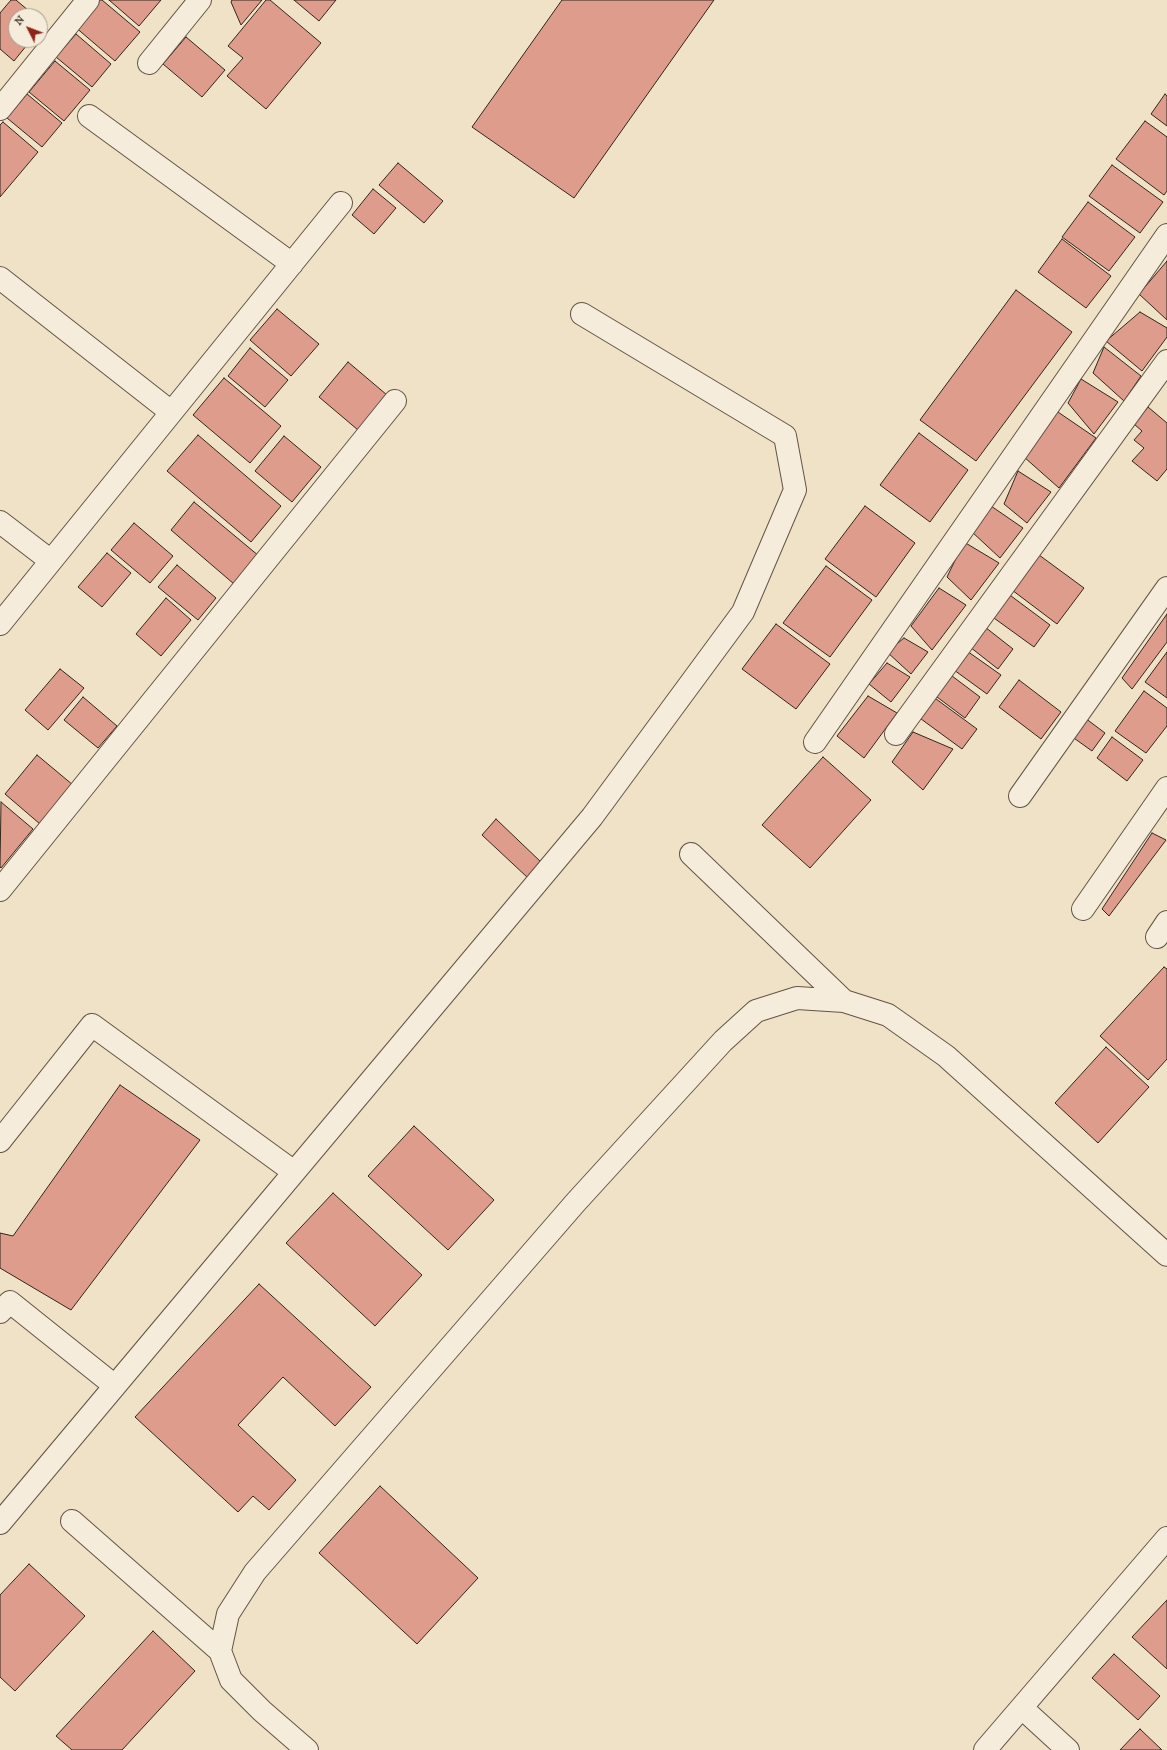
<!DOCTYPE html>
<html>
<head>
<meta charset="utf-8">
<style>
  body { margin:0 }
  #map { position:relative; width:1167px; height:1750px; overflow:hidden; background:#efe2c7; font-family:"IM FELL French Canon",serif }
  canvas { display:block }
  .north { position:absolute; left:8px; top:8px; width:40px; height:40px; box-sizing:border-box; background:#f5ecdb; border:1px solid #a89c8e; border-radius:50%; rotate:312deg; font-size:11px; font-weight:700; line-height:16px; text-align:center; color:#35251b }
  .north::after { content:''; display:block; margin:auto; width:14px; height:18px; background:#8f2418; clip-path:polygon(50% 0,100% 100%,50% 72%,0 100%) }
</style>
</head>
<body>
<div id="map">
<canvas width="1167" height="1750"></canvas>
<div class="north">N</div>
</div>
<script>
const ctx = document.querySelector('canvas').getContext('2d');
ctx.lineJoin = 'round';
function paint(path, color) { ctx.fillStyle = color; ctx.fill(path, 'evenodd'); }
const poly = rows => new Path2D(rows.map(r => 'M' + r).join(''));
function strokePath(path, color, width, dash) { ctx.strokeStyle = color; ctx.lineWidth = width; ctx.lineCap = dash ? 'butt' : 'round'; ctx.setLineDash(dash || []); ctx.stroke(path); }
const building = poly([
  [11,0,16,0,35,16,16,16,16,40,31,40,14,61,0,49,0,13,11,0],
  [96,0,102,0,140,32,115,61,74,26,96,0],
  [109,0,161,0,139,26,109,0],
  [232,0,262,0,241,25,231,2,232,0],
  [266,0,270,0,321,43,266,109,227,76,243,58,228,46,266,0],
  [294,0,336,0,319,21,294,0],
  [562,0,714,0,574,198,472,127,562,0],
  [76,34,111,64,92,87,56,57,76,34],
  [186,37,225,70,202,97,163,64,186,37],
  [55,61,90,90,64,121,29,92,55,61],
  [27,94,62,123,42,147,7,118,27,94],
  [1165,94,1167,96,1167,126,1151,114,1165,94],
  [1145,121,1167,137,1167,191,1164,195,1116,159,1145,121],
  [3,122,38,152,0,197,0,125,3,122],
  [398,163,443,201,424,223,379,185,398,163],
  [1112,165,1163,202,1140,233,1089,196,1112,165],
  [373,189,396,208,374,234,352,215,373,189],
  [1088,202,1135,237,1109,271,1062,237,1088,202],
  [1062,239,1111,276,1086,308,1038,272,1062,239],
  [1167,261,1167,320,1139,294,1167,261],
  [1016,290,1072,332,976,461,920,420,1016,290],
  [277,309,319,344,291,376,250,340,277,309],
  [1140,312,1167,328,1167,337,1142,371,1106,341,1140,312],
  [1104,347,1141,376,1124,401,1093,373,1104,347],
  [250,348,288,380,265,407,228,376,250,348],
  [348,362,387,395,358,430,319,397,348,362],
  [224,378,281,426,250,463,193,415,224,378],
  [1081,379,1118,402,1094,434,1068,403,1081,379],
  [1148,407,1167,423,1167,469,1157,481,1132,461,1144,448,1134,440,1142,431,1134,424,1148,407],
  [1055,410,1096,438,1059,488,1024,457,1055,410],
  [919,433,968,470,930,522,880,485,919,433],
  [198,435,281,506,251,542,167,471,198,435],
  [284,436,321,467,292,502,255,471,284,436],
  [1018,471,1051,492,1027,523,1004,504,1018,471],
  [194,502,259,556,234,584,171,530,194,502],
  [865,506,915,543,876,597,825,559,865,506],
  [991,506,1023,528,1000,558,971,531,991,506],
  [134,523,173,556,150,583,111,550,134,523],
  [964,542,999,563,971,600,947,577,964,542],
  [1035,552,1084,588,1057,624,1008,587,1035,552],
  [107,553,131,573,102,607,78,587,107,553],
  [177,565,216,598,198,620,158,587,177,565],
  [826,566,872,600,830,657,783,623,826,566],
  [939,588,966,605,932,650,911,626,939,588],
  [1003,590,1050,625,1034,647,987,613,1003,590],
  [166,598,191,620,161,656,136,634,166,598],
  [1167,614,1167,642,1132,689,1122,678,1167,614],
  [776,624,830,664,796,709,742,669,776,624],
  [985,627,1013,649,998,669,970,647,985,627],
  [904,638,928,652,911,674,887,652,904,638],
  [967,651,1001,675,987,694,954,670,967,651],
  [1167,652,1167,698,1145,682,1167,652],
  [887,663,910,677,891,702,869,684,887,663],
  [60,669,84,688,48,730,25,710,60,669],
  [948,673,980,697,965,718,933,694,948,673],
  [1019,680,1061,712,1041,739,999,707,1019,680],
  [1144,691,1167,708,1167,726,1146,753,1115,731,1144,691],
  [868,696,897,713,864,758,837,736,868,696],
  [932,696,977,729,962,749,917,716,932,696],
  [83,697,117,726,98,748,64,720,83,697],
  [1085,718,1105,733,1092,751,1071,736,1085,718],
  [913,732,953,749,923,790,892,762,913,732],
  [1112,737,1143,760,1127,781,1097,758,1112,737],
  [37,755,73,785,40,824,5,794,37,755],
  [823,757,871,800,810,868,762,825,823,757],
  [1,802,33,829,1,868,0,867,1,802],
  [496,819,542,863,528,878,482,835,496,819],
  [1152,833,1166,840,1109,916,1102,909,1152,833],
  [1164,967,1167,969,1167,1059,1148,1080,1100,1036,1164,967],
  [1106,1047,1149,1087,1098,1143,1055,1103,1106,1047],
  [120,1085,200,1140,71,1310,0,1268,0,1233,13,1236,120,1085],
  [414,1126,494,1200,448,1250,368,1176,414,1126],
  [333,1193,422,1275,375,1326,286,1243,333,1193],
  [259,1284,371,1387,335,1426,283,1377,238,1425,296,1480,269,1510,253,1496,238,1512,135,1417,259,1284],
  [380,1486,478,1578,417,1644,319,1553,380,1486],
  [29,1564,85,1616,15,1691,0,1677,0,1595,29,1564],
  [1167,1600,1167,1669,1132,1637,1167,1600],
  [153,1631,195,1671,122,1750,72,1750,56,1736,153,1631],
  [1114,1654,1160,1696,1138,1720,1092,1678,1114,1654],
  [1140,1729,1162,1750,1120,1750,1140,1729]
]);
paint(building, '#dd9c8c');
strokePath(building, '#35251b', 1);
const minor = poly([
  [149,63,200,0],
  [0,109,88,0],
  [89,116,292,264],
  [0,278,171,412],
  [0,522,51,561],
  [0,624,341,203],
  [896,734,1167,361],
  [815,742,1167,235],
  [1020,796,1167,588],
  [691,854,844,1001],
  [0,890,395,401],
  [1083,909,1167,788],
  [1157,937,1167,922],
  [0,1141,92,1025,294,1172],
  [0,1312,10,1302,115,1386],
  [72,1521,220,1651],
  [0,1523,592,817,743,612,795,490,785,436,582,314],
  [1022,1708,1068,1750],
  [307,1750,262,1711,231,1680,220,1651,228,1614,255,1572,576,1202,723,1041,756,1011,797,998,844,1001,888,1015,946,1056,1167,1255],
  [985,1750,1167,1538]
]);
strokePath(minor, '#645446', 24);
strokePath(minor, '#f5ecdb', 22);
</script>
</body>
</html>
